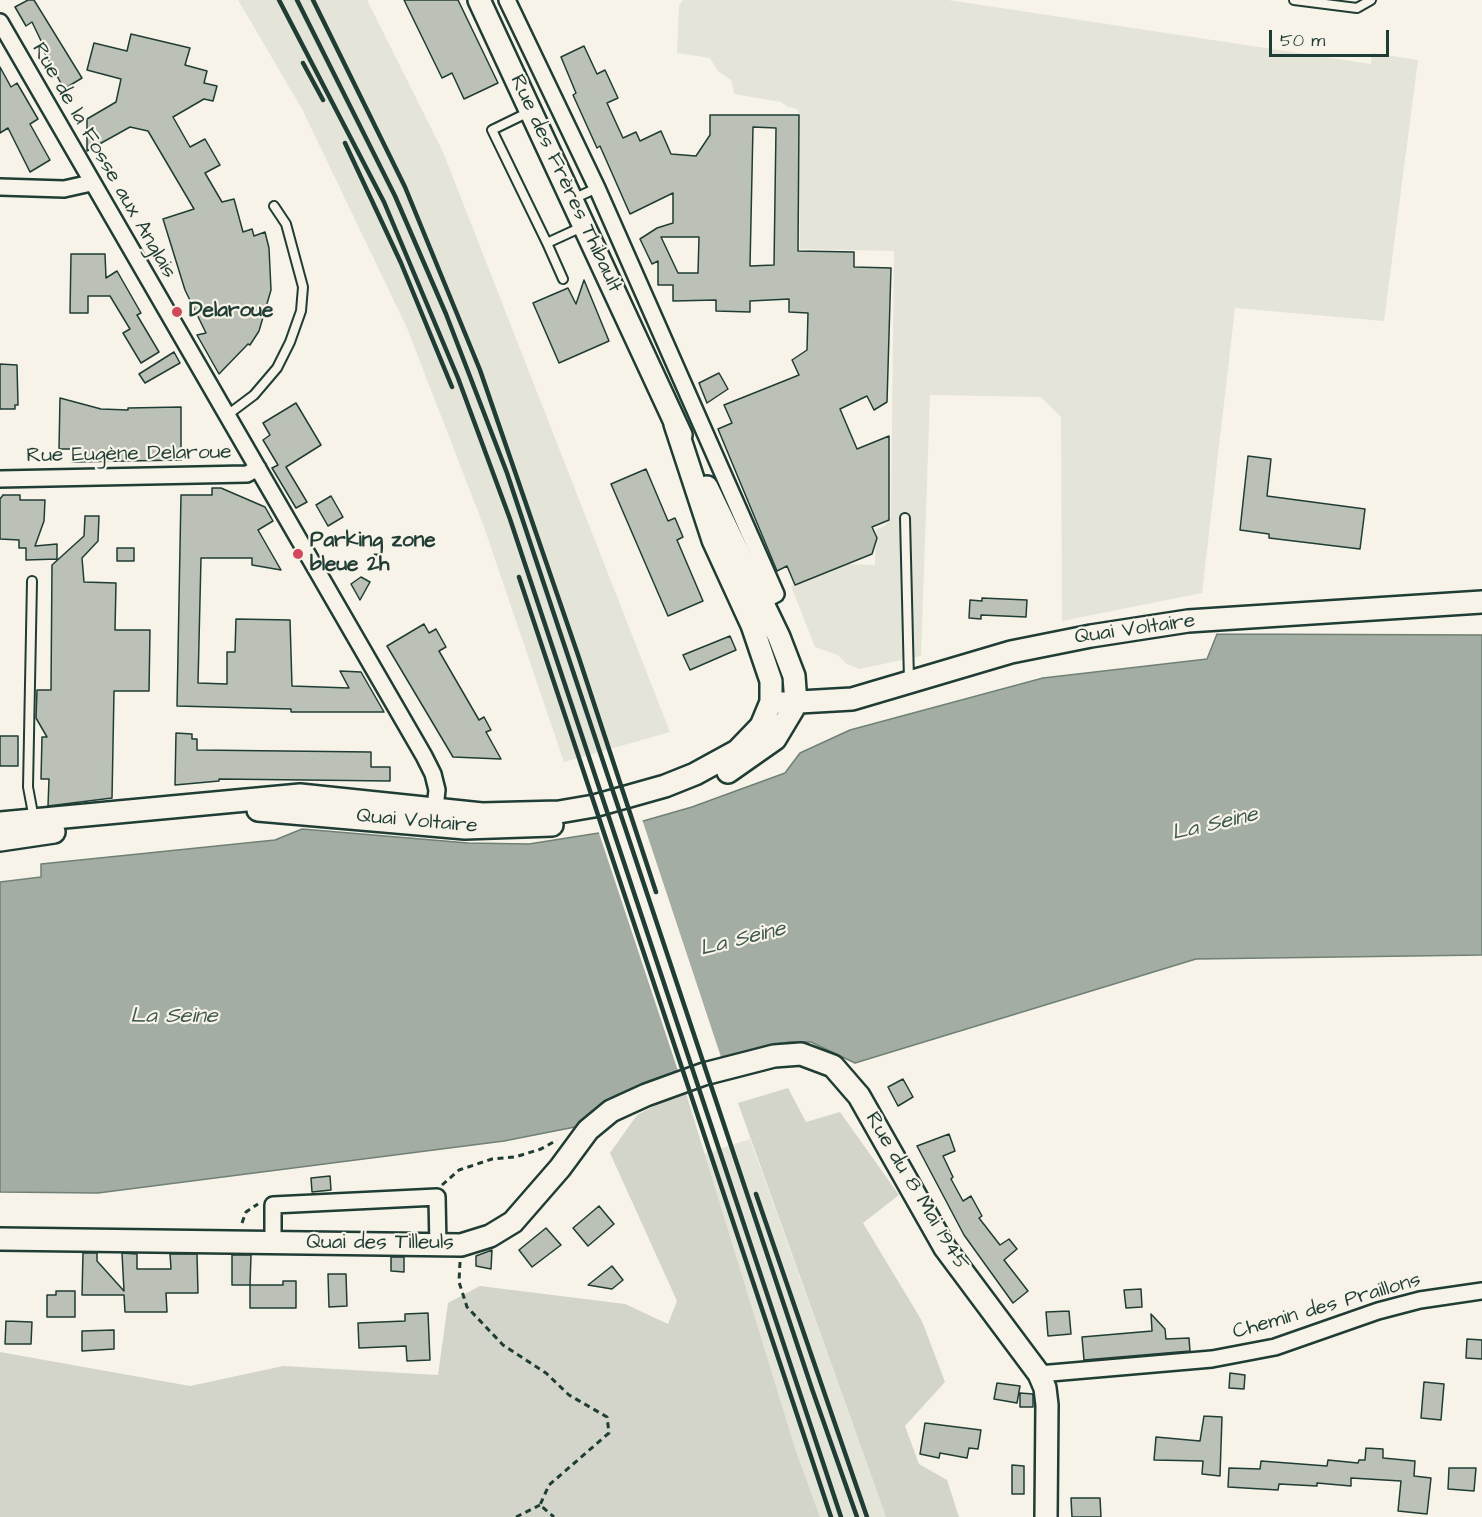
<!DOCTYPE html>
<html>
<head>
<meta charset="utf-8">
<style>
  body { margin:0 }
  #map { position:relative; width:1482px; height:1517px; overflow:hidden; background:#f7f3e8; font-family:"Architects Daughter",sans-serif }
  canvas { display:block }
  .scale { position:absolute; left:1269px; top:30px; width:120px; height:27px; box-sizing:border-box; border:3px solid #1f3d34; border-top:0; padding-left:8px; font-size:18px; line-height:21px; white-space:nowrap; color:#1f3d34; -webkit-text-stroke:4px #f7f3e8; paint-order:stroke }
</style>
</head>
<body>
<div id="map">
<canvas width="1482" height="1517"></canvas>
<div class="scale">50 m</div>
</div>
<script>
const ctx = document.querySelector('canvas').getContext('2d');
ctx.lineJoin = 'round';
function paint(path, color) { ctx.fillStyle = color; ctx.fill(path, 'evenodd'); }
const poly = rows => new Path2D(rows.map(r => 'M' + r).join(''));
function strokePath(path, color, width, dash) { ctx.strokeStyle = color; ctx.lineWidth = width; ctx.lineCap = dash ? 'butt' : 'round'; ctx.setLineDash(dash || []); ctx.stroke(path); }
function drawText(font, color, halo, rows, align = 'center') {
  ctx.font = font + ' "Architects Daughter",sans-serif'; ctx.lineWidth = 4.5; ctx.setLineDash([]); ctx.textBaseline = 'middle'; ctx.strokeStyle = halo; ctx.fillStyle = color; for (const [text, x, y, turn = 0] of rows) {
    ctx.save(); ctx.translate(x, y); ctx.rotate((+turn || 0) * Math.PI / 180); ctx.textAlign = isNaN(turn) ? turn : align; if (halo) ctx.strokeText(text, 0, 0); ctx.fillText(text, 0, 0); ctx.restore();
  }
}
paint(poly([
  [238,0,367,0,443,152,670,732,564,762,484,527,407,328,302,109],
  [683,0,948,0,1371,64,1372,53,1418,60,1384,321,1235,308,1202,593,1062,621,1061,417,1041,397,930,395,921,656,860,669,847,664,838,655,815,647,791,586,847,564,875,565,876,529,885,526,891,517,894,251,800,249,798,109,788,107,781,102,734,94,731,80,718,71,710,58,677,53,679,6],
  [750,1139,886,1517,820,1517,795,1448,704,1154]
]), '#e5e4d9');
paint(poly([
  [788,1088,806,1122,840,1112,899,1195,863,1223,922,1321,945,1382,905,1426,919,1464,947,1480,959,1517,886,1517,738,1103],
  [685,1090,795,1448,820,1517,0,1517,0,1352,190,1386,283,1366,438,1375,448,1303,480,1286,625,1304,668,1324,677,1301,610,1153,637,1115]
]), '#d3d5ca');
const water = poly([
  [1217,634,1482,635,1482,955,1196,959,855,1063,811,1042,789,1042,764,1046,619,1094,600,1105,575,1127,504,1141,98,1193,0,1192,0,882,41,877,41,864,275,840,302,829,468,843,529,844,605,832,692,807,785,773,800,753,850,730,1043,678,1207,659,1217,634]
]);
paint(water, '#a4ada3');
strokePath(water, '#6f8077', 1.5);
paint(poly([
  [642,819,723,1063,680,1077,598,830]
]), '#f7f3e8');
const building = poly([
  [28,0,34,0,82,78,64,89,42,48,44,47,32,22,26,26,15,7,28,0],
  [404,0,458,0,498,83,464,99,452,73,442,78,404,0],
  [131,34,190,48,185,65,207,71,204,83,217,86,213,101,204,99,173,117,190,147,205,139,220,165,205,173,222,202,234,199,243,232,252,229,254,236,265,232,269,248,271,290,259,331,250,345,248,344,219,374,197,335,206,333,185,290,163,219,194,209,148,131,130,127,87,151,87,119,116,102,121,79,87,70,94,43,127,51,131,34],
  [584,46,597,74,605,70,618,98,607,103,623,138,636,132,640,141,661,131,671,154,696,156,710,135,710,115,799,115,798,251,854,252,854,267,891,268,887,402,874,410,867,396,840,409,857,449,889,436,889,520,872,527,877,538,872,554,795,585,787,566,777,571,718,429,732,423,724,405,799,375,792,360,807,350,808,313,789,312,789,299,750,301,750,312,716,311,716,300,673,301,673,285,658,285,658,261,652,264,640,239,657,228,673,223,673,193,630,214,600,146,597,148,573,95,576,93,561,57,584,46],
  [753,127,776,128,774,265,750,266,753,127],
  [661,237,699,237,698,273,678,273,661,237],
  [0,67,11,87,17,83,38,119,30,124,50,160,30,172,8,128,0,133,0,67],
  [71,254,105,254,106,278,117,271,141,313,137,315,159,352,141,363,123,333,130,329,110,296,88,296,88,313,70,313,71,254],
  [584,280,609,341,559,363,533,303,568,288,576,304,584,280],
  [174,352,180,363,145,383,139,374,174,352],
  [0,364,17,365,18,405,15,405,15,409,0,409,0,364],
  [719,373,728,389,707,403,699,383,719,373],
  [60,398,101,409,128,410,128,408,181,407,181,460,72,462,72,449,59,449,60,398],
  [296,403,321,445,286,467,307,502,296,508,272,468,278,465,263,440,270,435,263,423,296,403],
  [1248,456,1271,459,1267,496,1365,509,1360,549,1269,538,1269,534,1240,530,1248,456],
  [646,469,668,521,675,518,683,537,677,540,703,601,668,616,611,484,646,469],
  [212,488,221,488,265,507,273,521,258,530,281,570,252,565,252,558,201,558,198,683,227,684,227,652,235,652,236,619,290,620,292,686,349,688,340,671,361,672,384,712,291,712,291,709,177,706,181,495,212,495,212,488],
  [3,495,20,495,20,500,45,500,44,521,35,546,57,544,57,559,26,560,26,548,19,548,19,540,0,539,0,499,3,495],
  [331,496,343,517,328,526,316,505,331,496],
  [85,516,99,516,98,541,82,558,84,582,116,583,115,630,150,630,149,691,114,691,112,798,48,806,49,779,41,779,42,737,47,737,36,718,37,690,51,690,52,565,84,536,85,516],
  [117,548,134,548,134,561,117,561,117,548],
  [361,577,370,582,360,600,351,584,361,577],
  [982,598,1027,600,1026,617,981,615,981,619,969,618,970,600,982,601,982,598],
  [424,624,429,633,436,629,446,647,439,651,479,720,484,717,491,730,486,732,501,759,453,757,387,646,424,624],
  [730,636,736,650,690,670,683,655,730,636],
  [176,733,192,734,192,739,197,739,197,750,371,752,371,767,390,767,390,781,219,779,219,781,175,785,176,733],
  [0,736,18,736,18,766,0,766,0,736],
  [903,1079,913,1097,898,1106,888,1087,903,1079],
  [949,1134,955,1151,943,1156,953,1177,951,1179,963,1201,971,1196,982,1216,979,1218,1000,1245,1009,1239,1017,1249,1004,1260,1028,1291,1013,1303,964,1235,917,1146,949,1134],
  [330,1176,331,1190,312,1192,311,1178,330,1176],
  [599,1206,614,1224,588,1246,573,1228,599,1206],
  [546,1228,561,1245,532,1267,519,1250,546,1228],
  [492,1250,491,1269,476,1266,476,1256,492,1250],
  [83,1253,97,1253,97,1261,124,1291,122,1253,137,1254,137,1269,171,1269,170,1254,197,1254,198,1293,166,1293,167,1312,125,1312,124,1295,82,1295,83,1253],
  [232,1255,251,1255,250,1285,232,1285,232,1255],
  [391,1257,404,1257,404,1272,391,1271,391,1257],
  [612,1266,623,1280,612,1289,588,1285,612,1266],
  [328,1274,346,1274,347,1306,329,1307,328,1274],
  [283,1281,296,1281,296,1308,250,1308,250,1285,283,1285,283,1281],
  [1141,1289,1142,1307,1126,1308,1124,1290,1141,1289],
  [56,1291,75,1291,75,1317,47,1317,47,1295,56,1295,56,1291],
  [1069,1311,1071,1334,1048,1336,1046,1312,1069,1311],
  [428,1313,430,1360,407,1361,406,1346,359,1348,358,1323,405,1321,405,1314,428,1313],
  [1151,1314,1165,1329,1166,1339,1189,1338,1190,1351,1084,1360,1082,1337,1152,1331,1151,1314],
  [6,1321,32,1322,31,1344,5,1344,6,1321],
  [114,1330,114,1349,82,1351,82,1331,114,1330],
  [1467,1339,1482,1340,1482,1359,1466,1358,1467,1339],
  [1230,1373,1245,1375,1244,1389,1229,1388,1230,1373],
  [1424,1382,1444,1384,1441,1420,1421,1418,1424,1382],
  [997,1383,1020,1386,1017,1403,994,1399,997,1383],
  [1020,1393,1033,1394,1033,1407,1020,1407,1020,1393],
  [1204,1416,1222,1417,1220,1476,1202,1474,1203,1461,1154,1460,1156,1437,1200,1441,1204,1416],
  [925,1423,981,1430,978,1449,969,1448,967,1458,940,1453,939,1458,920,1454,925,1423],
  [1366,1448,1383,1449,1383,1458,1415,1461,1414,1476,1431,1478,1427,1514,1398,1511,1401,1481,1351,1478,1351,1486,1317,1483,1317,1486,1279,1484,1278,1490,1228,1487,1229,1468,1260,1469,1261,1461,1327,1466,1328,1460,1358,1463,1359,1460,1365,1460,1366,1448],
  [1012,1465,1024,1466,1024,1494,1012,1494,1012,1465],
  [1449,1468,1476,1468,1474,1491,1448,1489,1449,1468],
  [1071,1498,1100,1498,1101,1517,1072,1517,1071,1498]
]);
paint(building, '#bbc1b6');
strokePath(building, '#1f3d34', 1.5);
const lane = poly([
  [1294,0,1357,8,1371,0],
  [529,112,492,130,547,243,584,226],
  [573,199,597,188],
  [547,243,563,279],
  [226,416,254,395,277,368,290,342,301,311,303,287,286,224,274,206],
  [905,518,909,680],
  [32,581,28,787,34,819]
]);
const street = poly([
  [507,0,597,188,776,594,753,606],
  [0,22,424,756,433,774,437,790,434,817],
  [0,187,64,189,91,183],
  [0,479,247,474,258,468],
  [273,1243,273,1205,437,1197,438,1247],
  [1039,1374,1212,1359,1275,1347,1378,1311,1420,1300,1482,1291]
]);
const secondary = poly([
  [479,0,681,435],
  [707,487,779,637,794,676,796,704],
  [782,703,852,699,1011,652,1091,636,1188,621,1482,602],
  [728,772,775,739,796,704],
  [258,810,465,828,552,825],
  [0,823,300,795,482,814,559,812,594,806,665,786,695,774,737,751,761,726,771,702,771,681,752,625,713,540,675,424],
  [0,840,54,832],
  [0,1239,461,1245,490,1236,513,1222,560,1168,588,1130,611,1111,646,1095,704,1074,774,1056,801,1054,833,1066,859,1096,945,1248,1039,1374,1045,1388,1047,1405,1046,1517]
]);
strokePath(lane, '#1f3d34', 12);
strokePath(street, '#1f3d34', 20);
strokePath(secondary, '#1f3d34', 26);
strokePath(poly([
  [442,1185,459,1170,492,1159,515,1157,541,1149,557,1140],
  [242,1223,246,1212,258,1204],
  [460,1262,459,1282,467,1307,503,1345,546,1373,569,1395,607,1417,609,1433,549,1485,540,1505,554,1517],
  [516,1517,540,1505]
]), '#1f3d34', 3, [6, 4.5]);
strokePath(lane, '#f7f3e8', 8);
strokePath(street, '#f7f3e8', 15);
strokePath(secondary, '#f7f3e8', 21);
strokePath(poly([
  [279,0,384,202,458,378,510,519,841,1517],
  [297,0,395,196,446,314,507,473,812,1389,857,1517],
  [313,0,405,187,480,370,578,655,656,892],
  [303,63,323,100],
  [345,143,401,263,452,387],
  [519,577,831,1517],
  [756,1194,867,1517]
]), '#1f3d34', 4.5);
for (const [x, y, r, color] of [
  [177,312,6,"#d1495b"],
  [298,554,6,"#d1495b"]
]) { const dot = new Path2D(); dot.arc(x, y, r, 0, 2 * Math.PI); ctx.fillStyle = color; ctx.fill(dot); strokePath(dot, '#f7f3e8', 2); }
drawText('21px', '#1f3d34', '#f7f3e8', [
  ["Rue de la Fosse aux Anglais",103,161,60],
  ["Rue des Frères Thibault",565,184,65],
  ["Rue Eugène Delaroue",129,455,-1],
  ["Quai Voltaire",1135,630,-8],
  ["Quai Voltaire",417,822,5],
  ["Rue du 8 Mai 1945",916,1192,59],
  ["Quai des Tilleuls",380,1244],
  ["Chemin des Praillons",1327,1307,-16]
]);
drawText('bold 21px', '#1f3d34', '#f7f3e8', [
  ["Delaroue",189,312],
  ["Parking zone",310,542],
  ["bleue 2h",310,566]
], 'left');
drawText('italic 22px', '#405950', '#f7f3e8', [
  ["La Seine",1215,825,-13],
  ["La Seine",743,940,-14],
  ["La Seine",174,1017]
]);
</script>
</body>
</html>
